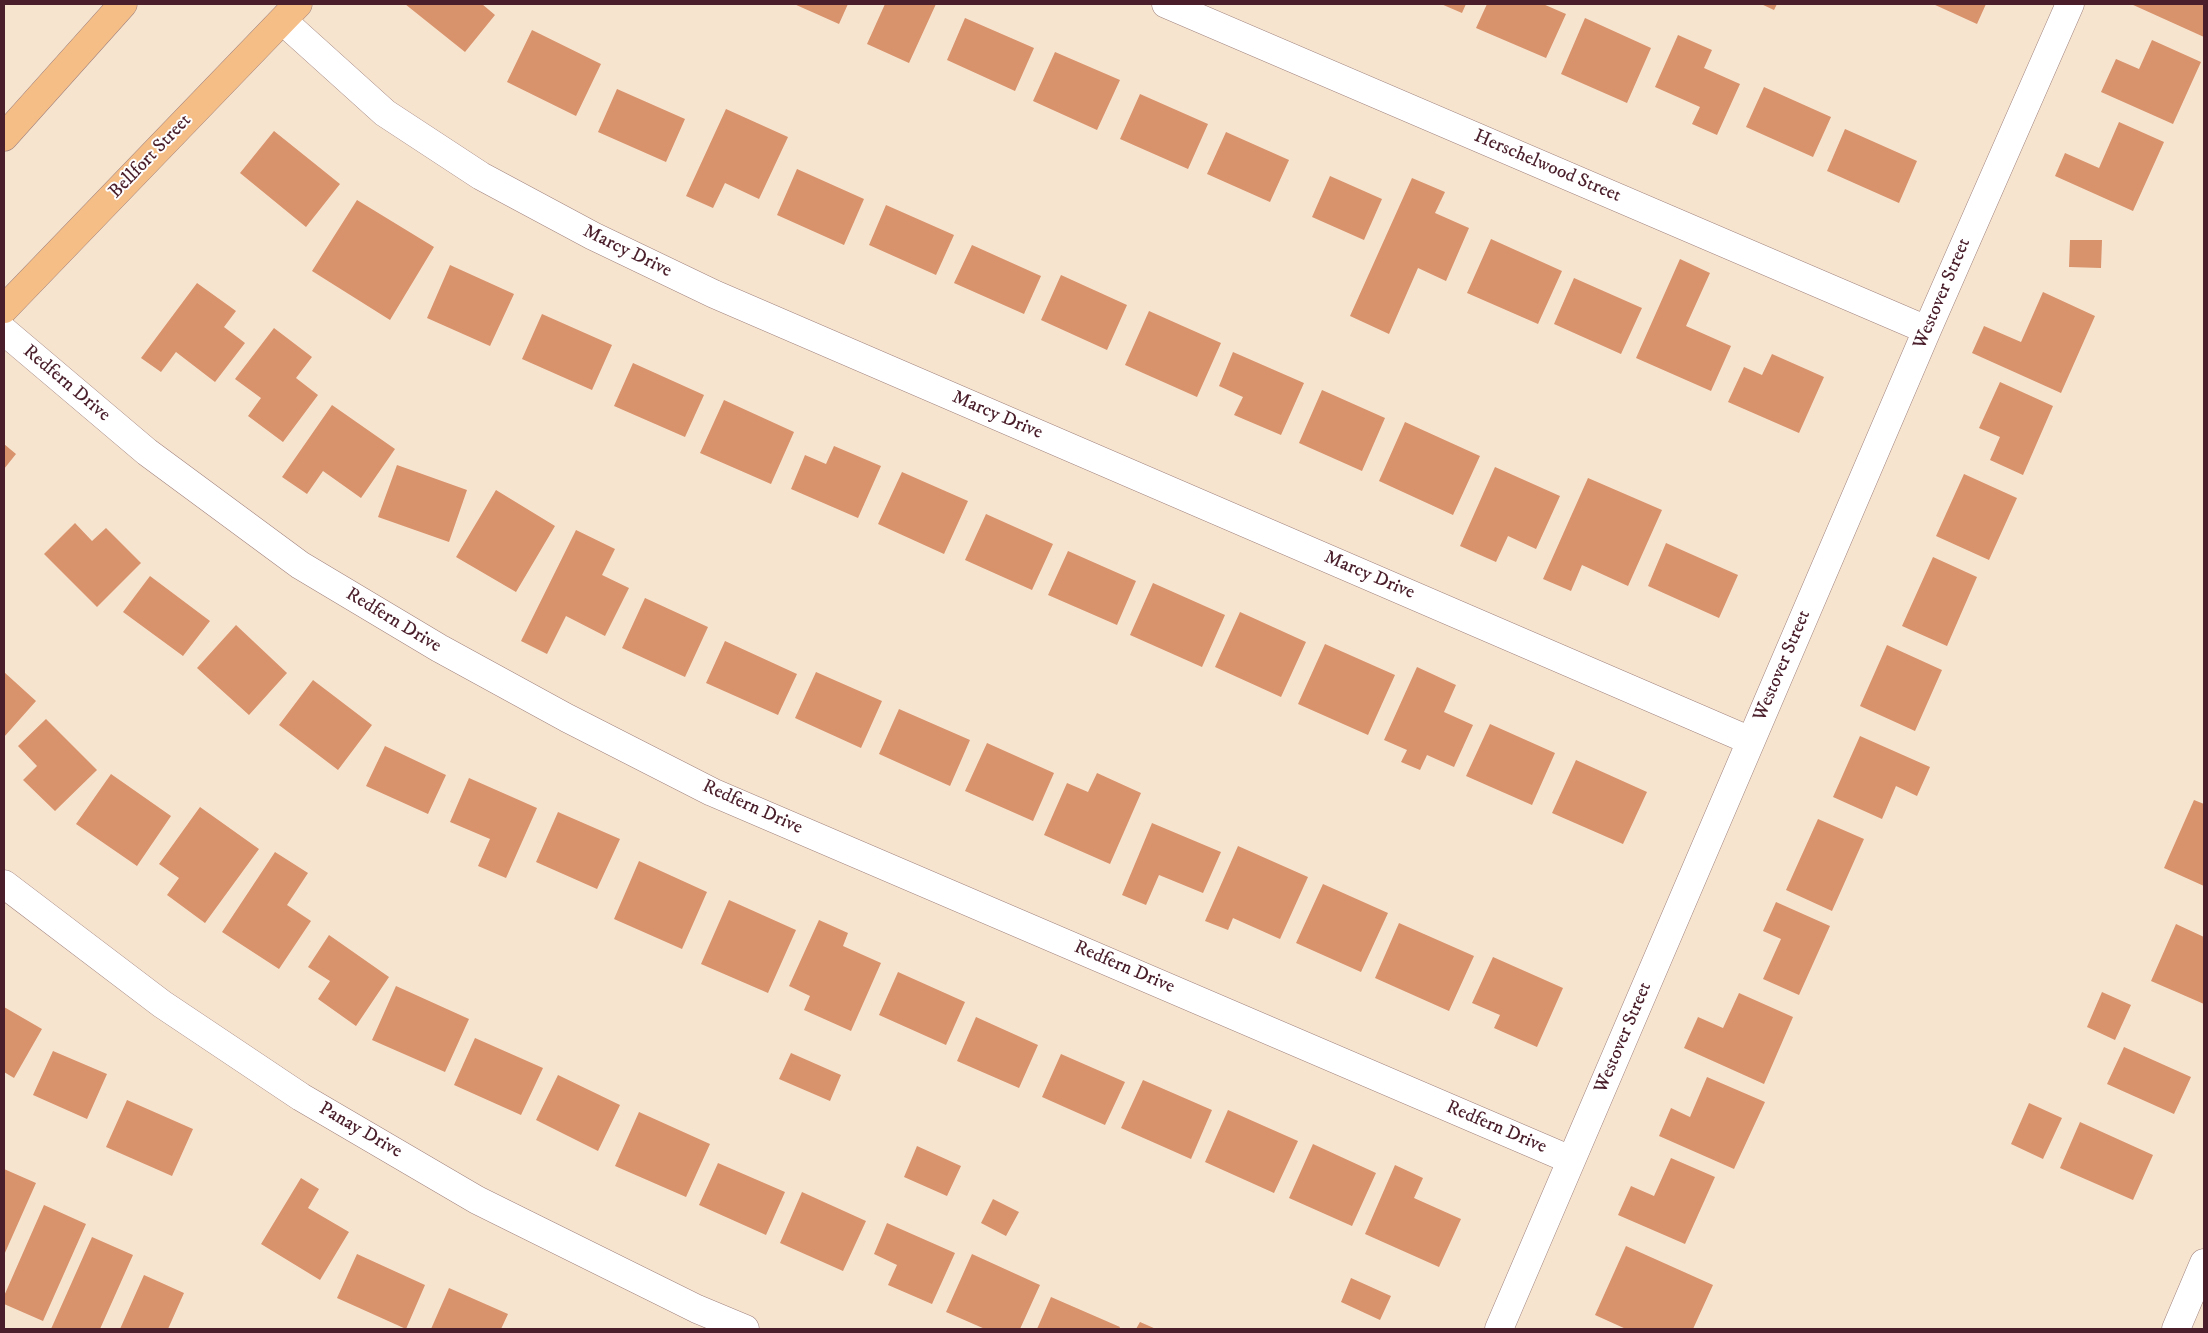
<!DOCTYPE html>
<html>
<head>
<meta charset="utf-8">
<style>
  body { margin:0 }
  #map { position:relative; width:2208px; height:1333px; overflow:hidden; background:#f7e4cf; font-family:"IM FELL DW Pica",serif }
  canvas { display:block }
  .frame { position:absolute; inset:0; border:5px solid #4a1f2b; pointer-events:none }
</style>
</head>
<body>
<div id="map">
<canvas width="2208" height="1333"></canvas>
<div class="frame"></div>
</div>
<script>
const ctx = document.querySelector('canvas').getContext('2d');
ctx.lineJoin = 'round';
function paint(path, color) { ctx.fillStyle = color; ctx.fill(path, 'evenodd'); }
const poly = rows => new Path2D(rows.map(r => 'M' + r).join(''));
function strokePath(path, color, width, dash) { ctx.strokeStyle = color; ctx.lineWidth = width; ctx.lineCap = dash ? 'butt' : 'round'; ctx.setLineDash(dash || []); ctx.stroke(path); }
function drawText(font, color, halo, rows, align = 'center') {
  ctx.font = font + ' "IM FELL DW Pica",serif'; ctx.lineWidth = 4; ctx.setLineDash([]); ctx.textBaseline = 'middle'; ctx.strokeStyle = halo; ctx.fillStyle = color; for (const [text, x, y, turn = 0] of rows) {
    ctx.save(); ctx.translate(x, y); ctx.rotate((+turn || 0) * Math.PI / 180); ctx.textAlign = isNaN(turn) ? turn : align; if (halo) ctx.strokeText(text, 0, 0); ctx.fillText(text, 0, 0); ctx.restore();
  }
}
paint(poly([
  [405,4,482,4,495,15,465,52],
  [794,4,848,4,839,24],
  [885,4,936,4,909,63,867,44],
  [1441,4,1466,4,1462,13],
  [1487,4,1543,4,1566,14,1546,58,1476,28],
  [1761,4,1777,4,1774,10],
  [1933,4,1986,4,1977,24],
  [2131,4,2204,4,2204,37],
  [965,18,1034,48,1015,91,947,60],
  [1585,18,1651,48,1627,103,1561,74],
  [532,30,601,64,576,116,507,82],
  [1678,35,1712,50,1704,68,1740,84,1717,135,1692,124,1700,107,1655,87],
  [2152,40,2201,62,2173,124,2101,92,2116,59,2139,69],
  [1055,52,1120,80,1097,130,1033,101],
  [1764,87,1831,117,1813,157,1746,127],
  [617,89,685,119,666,162,598,132],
  [1140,94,1208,124,1188,169,1120,139],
  [726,109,788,137,759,199,725,183,713,208,686,196],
  [2119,122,2164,142,2133,211,2055,176,2065,153,2099,168],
  [1845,129,1917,161,1899,203,1827,171],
  [274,131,340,184,306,227,240,173],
  [1226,132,1289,160,1270,202,1207,174],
  [797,169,864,199,844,245,777,215],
  [1330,176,1382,199,1364,240,1312,217],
  [1412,178,1445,192,1435,213,1469,228,1446,281,1418,268,1389,334,1350,316],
  [357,200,434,247,390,320,312,271],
  [886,205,954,235,936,275,869,245],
  [1491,239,1562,271,1538,324,1467,293],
  [2070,240,2102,240,2101,268,2069,267],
  [972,245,1041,276,1024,314,954,283],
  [1680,259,1710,273,1686,326,1731,346,1711,391,1636,358],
  [450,265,514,294,490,346,427,318],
  [1061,275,1127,305,1107,350,1041,320],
  [1574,278,1642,308,1621,354,1554,324],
  [197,283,236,311,224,327,245,343,215,382,176,352,161,372,141,358],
  [2043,292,2095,316,2061,393,1972,353,1984,326,2021,342],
  [1149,311,1221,343,1197,397,1125,365],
  [542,314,612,345,592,390,522,359],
  [274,328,312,357,296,378,318,395,283,442,248,416,261,398,235,379],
  [1233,352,1304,383,1281,435,1234,415,1243,397,1219,386],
  [1772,354,1824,377,1799,433,1728,402,1744,367,1762,375],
  [633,363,704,395,685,437,614,406],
  [2000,382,2053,406,2023,475,1990,460,2000,437,1979,428],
  [1322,390,1385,418,1362,471,1299,443],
  [724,400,794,432,771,484,700,453],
  [332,405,395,449,361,498,323,471,307,494,282,477],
  [1405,422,1480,456,1453,515,1379,481],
  [4,444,16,454,4,469],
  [834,446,881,466,858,518,791,489,805,455,826,464],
  [397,465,467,490,449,542,378,517],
  [1495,467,1560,496,1536,549,1508,536,1496,562,1460,546],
  [902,472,968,501,944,554,878,524],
  [1964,474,2017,498,1989,560,1936,536],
  [1588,478,1662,510,1628,586,1582,565,1571,591,1543,579],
  [496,490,555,526,516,592,456,557],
  [986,514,1053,544,1032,590,965,560],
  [75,523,92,541,106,528,141,563,97,607,44,554],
  [576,530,615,549,602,575,629,588,605,636,566,616,547,654,521,641],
  [1666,543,1738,575,1719,618,1648,586],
  [1068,551,1136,581,1117,625,1048,595],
  [1933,557,1977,577,1947,646,1902,626],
  [150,576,210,621,183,656,123,612],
  [1153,583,1225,615,1202,667,1130,635],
  [645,598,708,627,685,677,622,648],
  [1240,612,1306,642,1281,697,1215,667],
  [236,625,287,673,249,715,197,668],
  [725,641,797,674,778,715,706,683],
  [1325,644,1395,675,1368,735,1298,704],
  [1887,645,1942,670,1915,731,1860,706],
  [1417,667,1456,685,1444,712,1473,725,1454,767,1427,755,1420,770,1401,762,1407,750,1384,740],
  [4,672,36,701,4,737],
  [816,672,882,701,861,748,795,718],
  [313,680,372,725,338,770,279,725],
  [899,709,970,740,950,786,879,754],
  [46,719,97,770,55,811,23,780,37,766,18,746],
  [1490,724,1555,753,1532,805,1466,776],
  [1860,736,1930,767,1917,796,1896,786,1882,819,1833,797],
  [987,743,1054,773,1033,821,965,791],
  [385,746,446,775,428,814,366,786],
  [1576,760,1647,792,1623,844,1552,813],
  [1097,773,1141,793,1110,864,1044,835,1067,783,1088,792],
  [111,774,171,816,137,866,76,824],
  [469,778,537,808,506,878,478,866,490,839,450,822],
  [2194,800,2204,804,2204,886,2164,868],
  [200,807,259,849,205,923,167,895,179,878,159,864],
  [558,812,620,839,597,889,536,862],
  [1818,819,1864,839,1832,911,1786,890],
  [1152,823,1221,852,1203,893,1159,875,1146,905,1122,895],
  [1238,846,1308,877,1280,939,1233,918,1228,930,1205,921],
  [275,852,308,873,287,905,311,921,279,969,222,932],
  [639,861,707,892,682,949,614,919],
  [1323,884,1388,913,1361,972,1296,943],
  [729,900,796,930,768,993,701,964],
  [1776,902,1830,926,1799,995,1763,979,1781,939,1763,931],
  [819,920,848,933,843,946,881,963,851,1031,804,1010,810,996,789,986],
  [1399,923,1474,956,1449,1011,1375,978],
  [2176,924,2204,937,2204,1004,2151,981],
  [329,935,389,977,356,1026,318,999,330,981,308,967],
  [1493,957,1563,988,1537,1047,1494,1028,1500,1015,1472,1003],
  [898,972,965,1002,946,1045,879,1015],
  [396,986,469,1019,445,1072,372,1040],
  [2102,992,2131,1005,2115,1040,2087,1027],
  [1739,993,1793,1017,1764,1084,1684,1048,1698,1017,1723,1028],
  [4,1007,42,1029,14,1078,4,1072],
  [976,1017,1038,1045,1019,1088,957,1061],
  [475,1038,543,1068,521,1115,454,1085],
  [2124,1047,2191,1077,2174,1114,2107,1084],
  [53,1051,107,1074,87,1119,33,1095],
  [791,1053,841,1075,830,1101,779,1079],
  [1061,1054,1125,1082,1105,1125,1042,1097],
  [558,1075,620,1105,598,1151,536,1120],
  [1707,1077,1765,1102,1734,1169,1659,1136,1671,1108,1690,1117],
  [1143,1080,1212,1110,1191,1159,1121,1128],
  [127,1100,193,1129,172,1176,106,1147],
  [2029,1103,2062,1118,2043,1159,2011,1144],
  [1228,1110,1298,1141,1274,1193,1205,1162],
  [639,1112,710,1144,686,1197,615,1166],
  [2080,1122,2153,1155,2133,1200,2060,1168],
  [1313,1144,1376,1173,1352,1226,1289,1198],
  [917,1146,961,1166,947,1196,904,1177],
  [1671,1158,1715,1177,1685,1244,1618,1215,1631,1186,1654,1196],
  [718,1163,785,1192,766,1235,699,1205],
  [1395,1165,1423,1178,1414,1198,1461,1219,1439,1267,1365,1234],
  [4,1169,36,1183,4,1255],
  [301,1178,319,1189,308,1208,349,1232,320,1280,261,1244],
  [802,1192,866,1221,843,1271,780,1243],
  [993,1199,1019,1212,1006,1236,981,1223],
  [44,1205,86,1224,43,1321,4,1304,4,1296],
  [887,1223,955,1253,932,1304,888,1285,897,1265,874,1254],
  [92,1237,133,1255,100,1329,51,1329],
  [1626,1246,1713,1285,1693,1329,1626,1329,1595,1315],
  [357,1254,425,1285,406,1329,337,1298],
  [972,1254,1040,1285,1020,1329,985,1329,946,1312],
  [144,1275,184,1293,168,1329,120,1329],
  [1351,1278,1391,1296,1380,1320,1341,1302],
  [449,1288,508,1314,501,1329,431,1329],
  [1051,1297,1120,1327,1119,1329,1037,1329],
  [1140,1322,1156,1329,1136,1329]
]), '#d8926c');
const minor = poly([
  [1166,4,1927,330],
  [283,21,385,113,481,176,593,236,714,294,1751,741],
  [4,331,147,452,300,565,439,648,567,718,712,792,1571,1160],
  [4,884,162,1004,301,1097,477,1200,697,1309,745,1329],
  [1499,1329,1927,330,2070,4],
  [2176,1329,2204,1263]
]);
const major = poly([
  [4,137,123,4],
  [4,309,298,4]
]);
strokePath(minor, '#a0827d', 29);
strokePath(major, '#a0827d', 29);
strokePath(minor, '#fff', 28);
strokePath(major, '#f6be87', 28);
drawText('19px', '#4a1f2b', '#fff', [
  ["Bellfort Street",151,157,-46],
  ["Herschelwood Street",1547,167,23],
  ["Marcy Drive",627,252,26],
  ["Westover Street",1943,294,-67],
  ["Redfern Drive",66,384,40],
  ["Marcy Drive",997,416,23],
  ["Marcy Drive",1369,576,23],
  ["Redfern Drive",393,621,31],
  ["Westover Street",1783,666,-67],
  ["Redfern Drive",752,808,24],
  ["Redfern Drive",1124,968,23],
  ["Westover Street",1624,1038,-67],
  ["Redfern Drive",1496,1128,23],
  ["Panay Drive",360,1131,30]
]);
</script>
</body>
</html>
